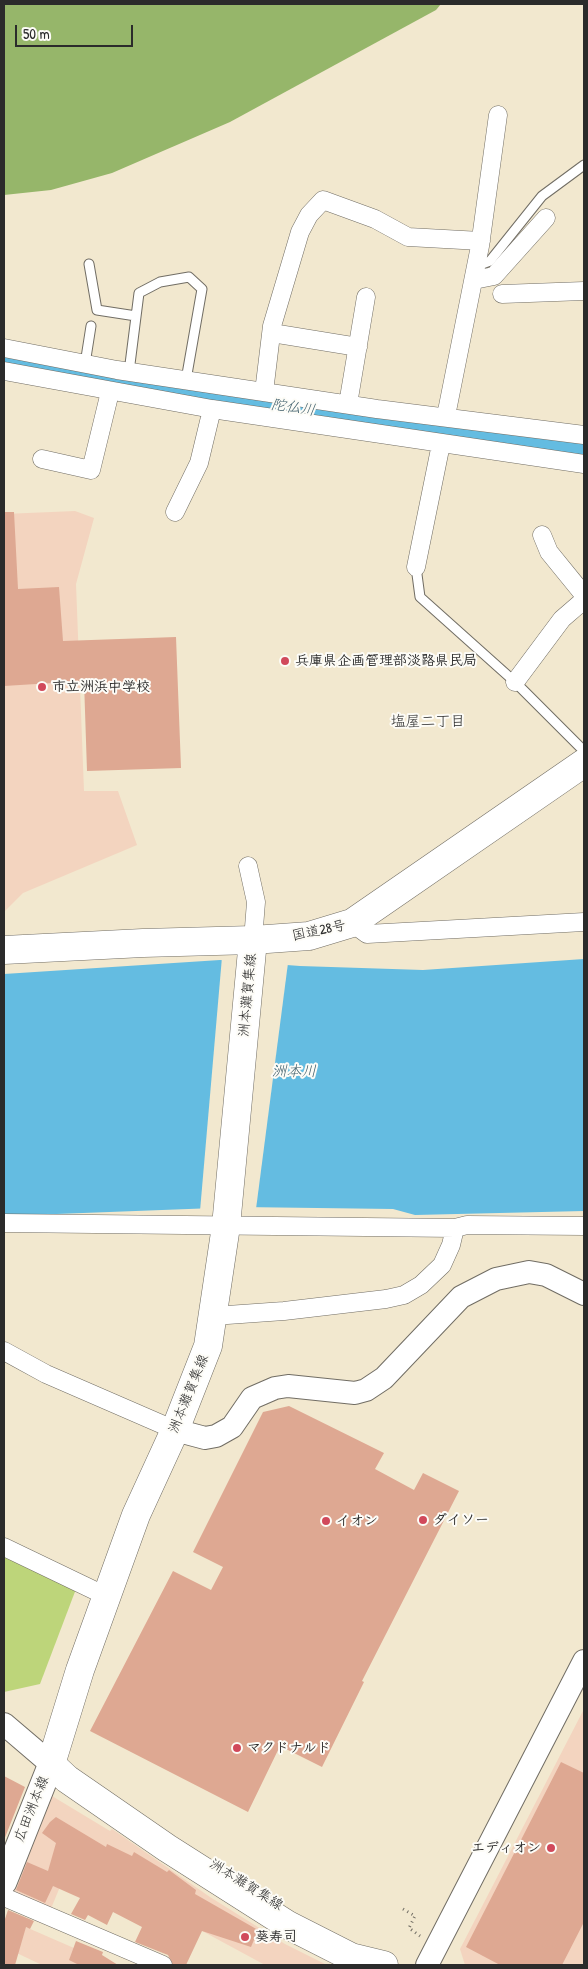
<!DOCTYPE html>
<html>
<head>
<meta charset="utf-8">
<style>
  body { margin:0 }
  #map { position:relative; width:588px; height:1969px; overflow:hidden; background:#f2e8cf; font-family:"Patrick Hand",sans-serif }
  canvas { display:block }
  .frame { position:absolute; inset:0; border:5px solid #2b2b2b; pointer-events:none }
  .scale { position:absolute; left:15px; top:25px; width:118px; height:22px; box-sizing:border-box; border:2px solid #2b2b2b; border-top:0; padding-left:6px; font-size:15px; line-height:18px; white-space:nowrap; color:#2b2b2b; -webkit-text-stroke:4px #fdfcf7; paint-order:stroke }
</style>
</head>
<body>
<div id="map">
<canvas width="588" height="1969"></canvas>
<div class="frame"></div>
<div class="scale">50 m</div>
</div>
<script>
const ctx = document.querySelector('canvas').getContext('2d');
ctx.lineJoin = 'round';
function paint(path, color) { ctx.fillStyle = color; ctx.fill(path, 'evenodd'); }
const poly = rows => new Path2D(rows.map(r => 'M' + r).join(''));
function strokePath(path, color, width, dash) { ctx.strokeStyle = color; ctx.lineWidth = width; ctx.lineCap = dash ? 'butt' : 'round'; ctx.setLineDash(dash || []); ctx.stroke(path); }
function drawText(font, color, halo, rows, align = 'center') {
  ctx.font = font + ' "Patrick Hand","Klee One",sans-serif'; ctx.lineWidth = 4; ctx.setLineDash([]); ctx.textBaseline = 'middle'; ctx.strokeStyle = halo; ctx.fillStyle = color; for (const [text, x, y, turn = 0] of rows) {
    ctx.save(); ctx.translate(x, y); ctx.rotate((+turn || 0) * Math.PI / 180); ctx.textAlign = isNaN(turn) ? turn : align; if (halo) ctx.strokeText(text, 0, 0); ctx.fillText(text, 0, 0); ctx.restore();
  }
}
paint(poly([
  [75,511,94,518,76,584,84,791,118,791,137,845,23,893,4,912,4,514],
  [584,1709,584,1965,465,1965,460,1949],
  [52,1796,110,1831,112,1829,210,1897,285,1944,327,1965,265,1965,71,1860,50,1911,16,1895,14,1888],
  [5,1918,113,1965,42,1965,4,1947]
]), '#f3d4bf');
paint(poly([
  [4,1554,76,1589,40,1684,4,1692]
]), '#bdd57a');
paint(poly([
  [4,4,441,4,436,10,230,122,112,173,51,190,4,195]
]), '#96b66a');
paint(poly([
  [584,959,584,1211,415,1215,393,1209,241,1207,4,1216,4,974,220,960,300,966,423,970]
]), '#64bce1');
paint(poly([
  [222,957,288,963,256,1209,200,1211]
]), '#f2e8cf');
strokePath(poly([
  [4,359,94,378,176,391,584,451]
]), '#64bce1', 29);
paint(poly([
  [4,512,14,512,18,589,59,587,63,641,176,637,181,768,87,771,84,681,4,686],
  [289,1406,384,1453,375,1469,414,1490,423,1473,459,1491,362,1681,364,1682,322,1767,280,1746,248,1812,90,1731,173,1571,211,1590,223,1567,193,1552,263,1412],
  [561,1762,584,1773,584,1922,562,1965,500,1965,466,1947],
  [4,1776,25,1787,4,1840],
  [56,1817,106,1847,107,1844,132,1856,134,1852,167,1872,169,1870,196,1890,195,1894,258,1930,251,1947,202,1931,186,1965,173,1965,168,1955,135,1942,142,1927,113,1912,107,1925,88,1915,85,1920,71,1914,80,1898,53,1886,45,1903,16,1890,27,1862,48,1871,56,1843,42,1833,50,1822],
  [8,1910,34,1921,30,1929,26,1927,15,1965,4,1965,4,1922],
  [76,1941,103,1952,102,1955,118,1965,79,1965,69,1960]
]), '#dea892');
const service = poly([
  [89,264,97,310,136,316],
  [477,266,490,261,542,196,584,165],
  [85,364,91,326],
  [129,372,139,293,160,282,189,277,202,289,186,380],
  [416,567,420,597,515,682,584,751]
]);
const minor = poly([
  [474,280,494,276,546,218],
  [502,294,584,291],
  [272,333,358,347],
  [4,348,117,370,377,409,584,435],
  [4,371,212,409,584,464],
  [264,392,272,326,300,232,309,215,323,200,375,219,408,237,481,241],
  [348,404,366,297],
  [446,416,480,246,498,115],
  [42,459,91,470,110,392],
  [175,512,199,463,212,409],
  [542,535,549,552,584,595],
  [416,567,441,444],
  [515,682,562,619,584,600],
  [248,866,256,902,253,940],
  [352,923,367,934,584,922],
  [4,1223,455,1228,467,1225,584,1226],
  [213,1316,284,1311,386,1299,404,1295,421,1285,442,1265,451,1245,455,1228],
  [4,1351,46,1374,175,1430],
  [4,1547,106,1596],
  [4,1897,163,1965]
]);
const tertiary = poly([
  [175,1430,205,1438,216,1436,232,1427,252,1398,275,1388,288,1386,355,1393,366,1390,384,1378,461,1297,496,1279,529,1272,546,1275,584,1294],
  [4,1724,51,1764],
  [427,1965,584,1661]
]);
const secondary = poly([
  [4,1882,51,1764]
]);
const primary = poly([
  [253,940,226,1226,208,1346,175,1430,136,1515,80,1670,51,1764,67,1779,167,1848,288,1925,351,1957,384,1965]
]);
const trunk = poly([
  [4,950,143,943,253,940,309,936,352,923,584,763]
]);
strokePath(service, '#716d64', 11);
strokePath(minor, '#716d64', 19);
strokePath(tertiary, '#716d64', 24);
strokePath(secondary, '#716d64', 27);
strokePath(primary, '#716d64', 29);
strokePath(trunk, '#716d64', 29);
strokePath(poly([
  [403,1909,415,1916,409,1928,420,1936]
]), '#716d64', 3, [1, 4]);
strokePath(service, '#fff', 9);
strokePath(minor, '#fff', 18);
strokePath(tertiary, '#fff', 22);
strokePath(secondary, '#fff', 25);
strokePath(primary, '#fff', 28);
strokePath(trunk, '#fff', 28);
for (const [x, y, r, color] of [
  [285,661,5,"#d1495b"],
  [42,687,5,"#d1495b"],
  [423,1520,5,"#d1495b"],
  [326,1521,5,"#d1495b"],
  [237,1748,5,"#d1495b"],
  [551,1848,5,"#d1495b"],
  [245,1937,5,"#d1495b"]
]) { const dot = new Path2D(); dot.arc(x, y, r, 0, 2 * Math.PI); ctx.fillStyle = color; ctx.fill(dot); strokePath(dot, '#fdfcf7', 2); }
drawText('bold 14px', '#2b2b2b', '#fdfcf7', [
  ["兵庫県企画管理部淡路県民局",295,661],
  ["市立洲浜中学校",52,687],
  ["ダイソー",433,1520],
  ["イオン",336,1521],
  ["マクドナルド",247,1748],
  ["エディオン",541,1848,"right"],
  ["葵寿司",255,1937]
], 'left');
drawText('14px', '#2b2b2b', '#fdfcf7', [
  ["国道28号",319,931,-12],
  ["洲本灘賀集線",248,995,-85],
  ["洲本灘賀集線",189,1394,-68],
  ["広田洲本線",32,1809,-68],
  ["洲本灘賀集線",246,1885,32]
]);
drawText('italic 15px', '#3f5e6b', '#fdfcf7', [
  ["陀仏川",293,408,8],
  ["洲本川",294,1072]
]);
drawText('15px', '#2b2b2b', '#fdfcf7', [
  ["塩屋二丁目",428,722]
]);
</script>
</body>
</html>
